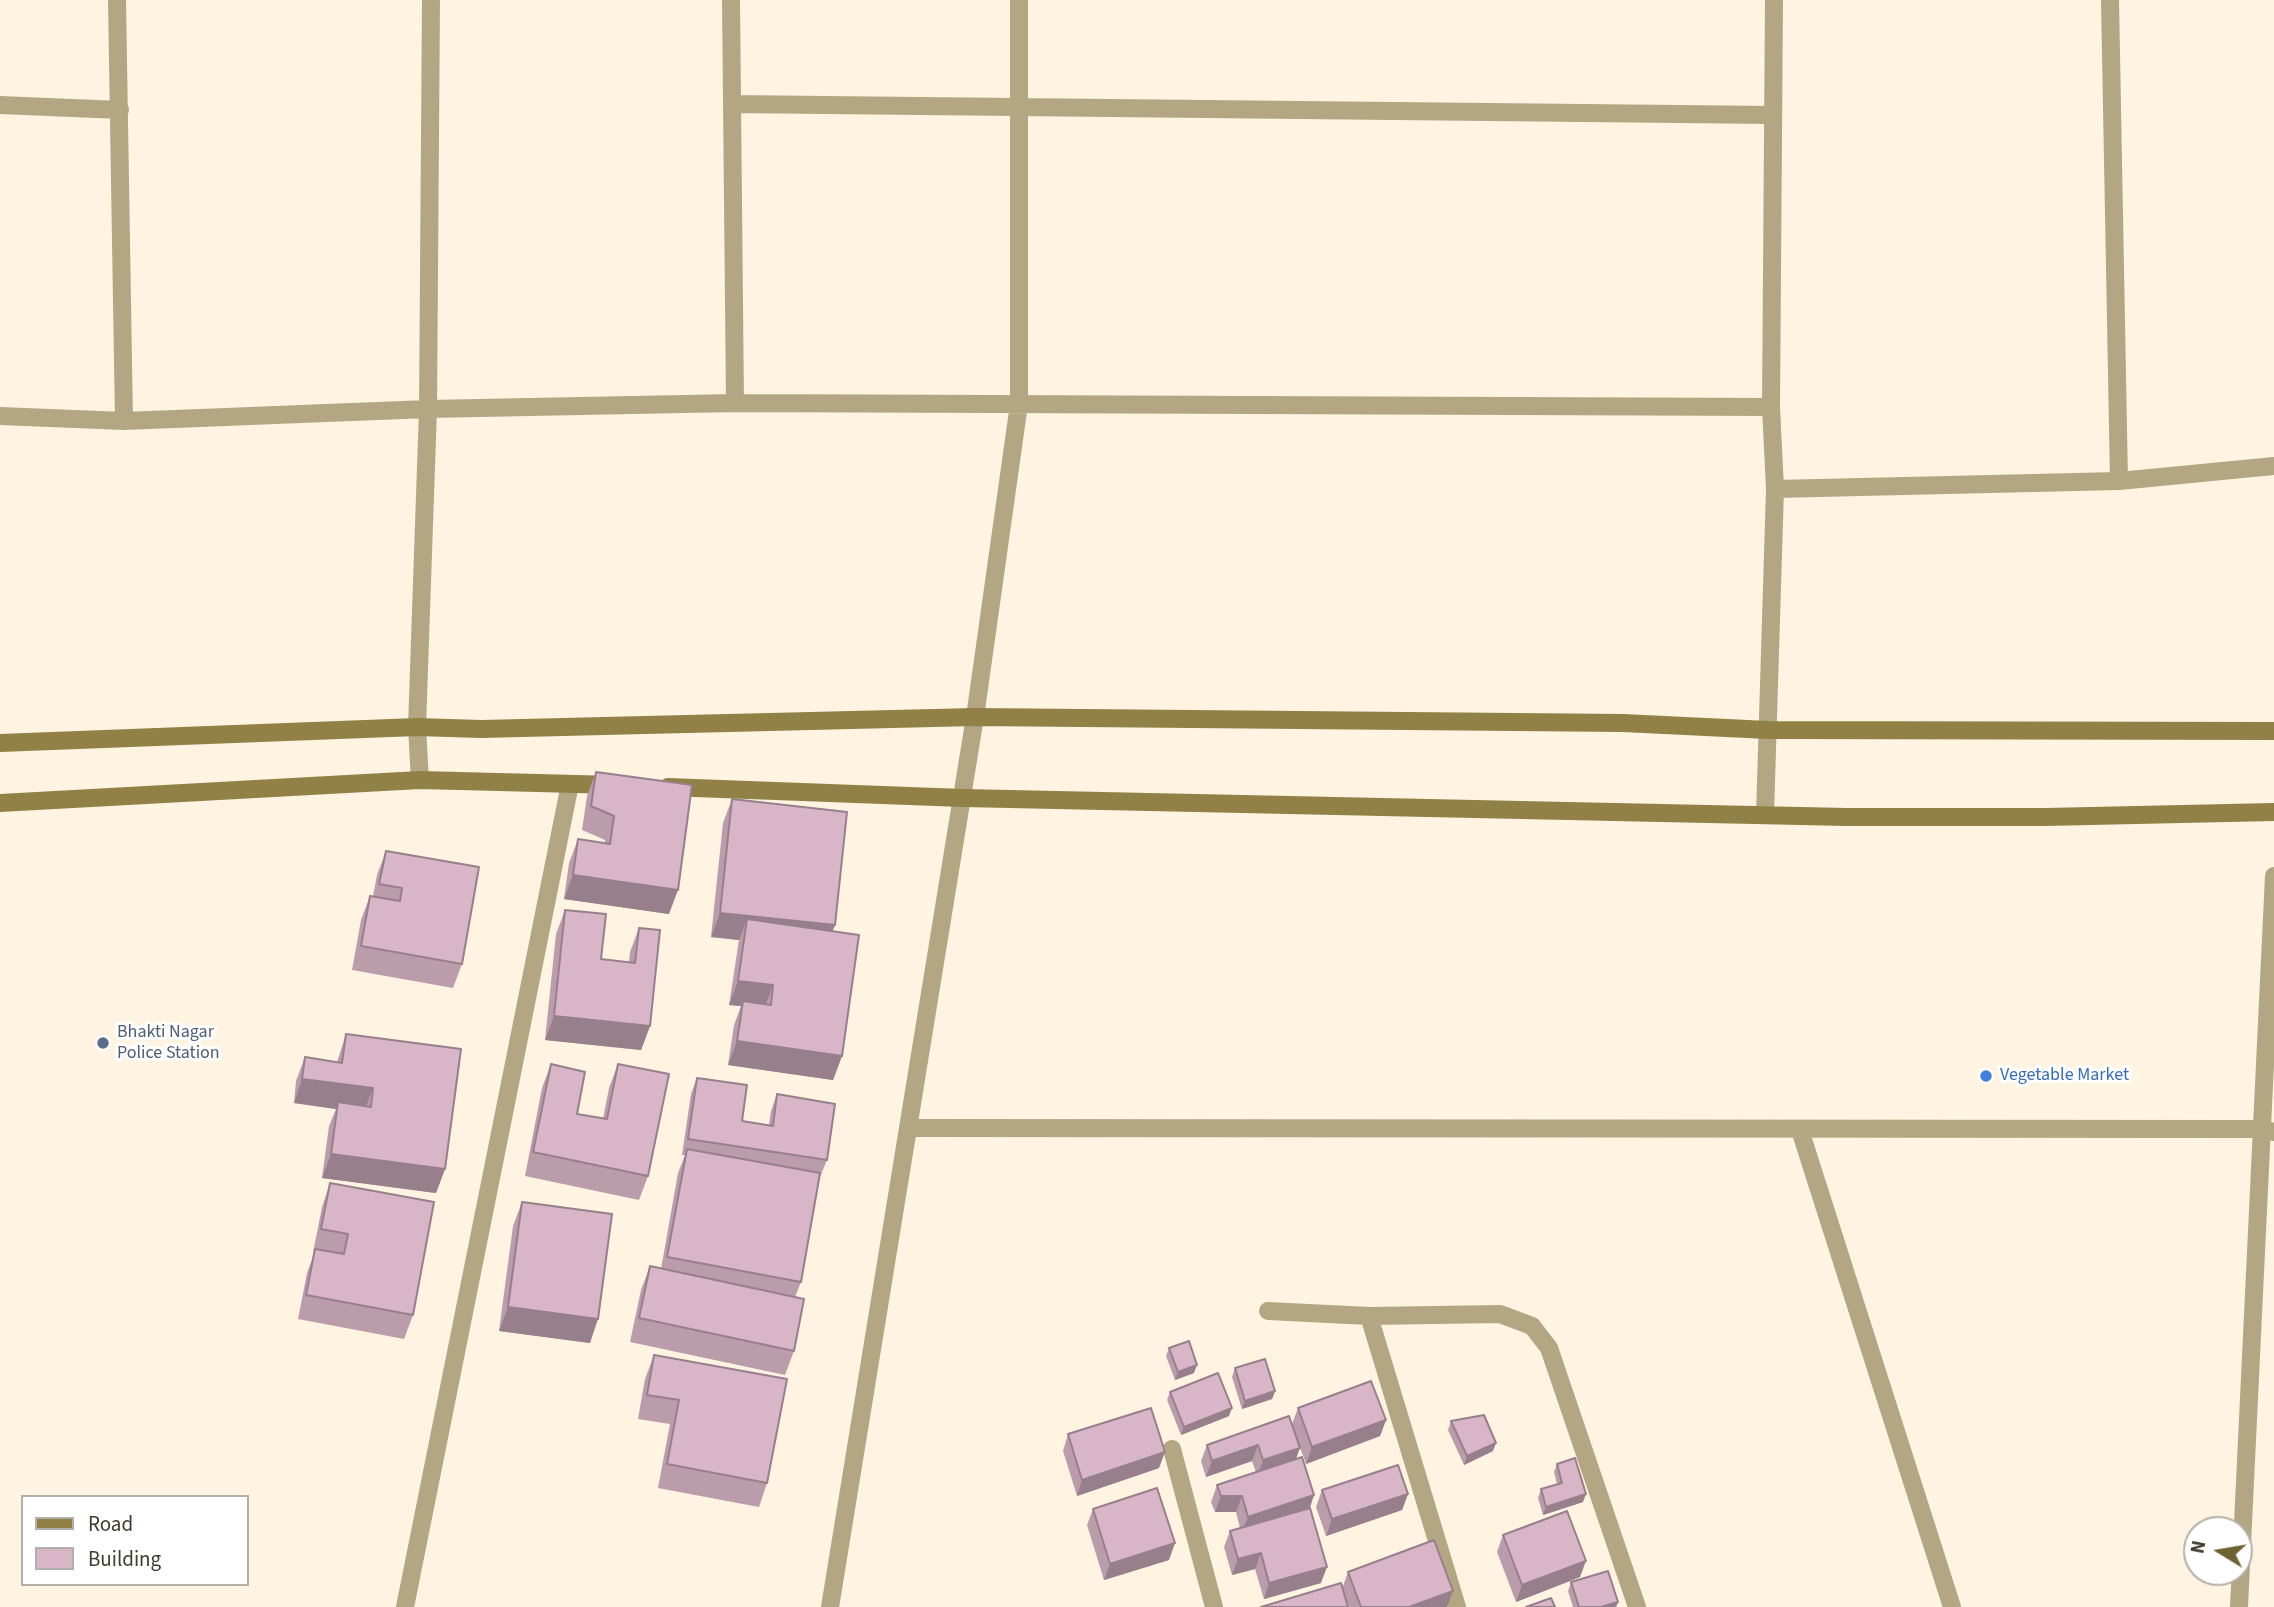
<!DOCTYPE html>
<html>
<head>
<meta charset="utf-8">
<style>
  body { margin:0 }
  #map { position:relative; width:2274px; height:1607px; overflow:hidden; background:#fef4e1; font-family:"Source Sans 3",sans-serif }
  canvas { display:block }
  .legend { position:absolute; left:21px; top:1495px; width:228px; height:91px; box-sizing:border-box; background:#fff; border:2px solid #b3b0ab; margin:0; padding:9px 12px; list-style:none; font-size:21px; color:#403a2d }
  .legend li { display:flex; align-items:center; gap:14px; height:35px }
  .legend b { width:35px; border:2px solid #b3b0ab }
  .north { position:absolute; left:2183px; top:1516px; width:70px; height:70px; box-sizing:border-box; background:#fff; border:2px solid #b3b0ab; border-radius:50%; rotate:281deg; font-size:19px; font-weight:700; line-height:28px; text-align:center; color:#403a2d }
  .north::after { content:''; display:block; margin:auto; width:24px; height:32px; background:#6e6330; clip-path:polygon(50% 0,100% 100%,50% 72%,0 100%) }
</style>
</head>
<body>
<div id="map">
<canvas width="2274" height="1607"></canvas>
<ul class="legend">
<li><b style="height:9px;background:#918147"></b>Road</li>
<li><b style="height:19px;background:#d8b5c7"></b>Building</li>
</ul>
<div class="north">N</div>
</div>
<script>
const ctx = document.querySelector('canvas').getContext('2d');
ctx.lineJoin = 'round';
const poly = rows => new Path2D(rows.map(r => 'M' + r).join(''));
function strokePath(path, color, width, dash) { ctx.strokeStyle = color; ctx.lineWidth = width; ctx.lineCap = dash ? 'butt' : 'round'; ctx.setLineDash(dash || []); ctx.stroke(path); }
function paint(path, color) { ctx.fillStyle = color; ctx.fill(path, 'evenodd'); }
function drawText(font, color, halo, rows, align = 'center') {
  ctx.font = font + ' "Source Sans 3",sans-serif'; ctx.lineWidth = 6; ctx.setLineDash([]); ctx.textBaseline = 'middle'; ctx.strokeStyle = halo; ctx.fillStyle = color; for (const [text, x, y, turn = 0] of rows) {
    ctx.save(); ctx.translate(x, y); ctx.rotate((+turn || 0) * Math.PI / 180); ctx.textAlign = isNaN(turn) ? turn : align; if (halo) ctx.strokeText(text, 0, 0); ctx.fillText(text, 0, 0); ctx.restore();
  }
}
strokePath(poly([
  [117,0,124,421],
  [731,0,735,403],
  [2110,0,2119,481],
  [732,104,1772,115],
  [0,105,120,110],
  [0,416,124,421,428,409,735,403,1771,407],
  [1775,489,2119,481,2274,466],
  [975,717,1019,404,1019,0],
  [420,780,417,727,428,409,431,0],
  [1765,815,1775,489,1771,407,1774,0],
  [909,1128,2263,1129,2274,1132],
  [1800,1130,1952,1607],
  [1268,1311,1369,1316,1500,1314,1532,1326,1549,1348,1637,1607],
  [1369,1316,1457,1607],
  [1172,1449,1214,1607],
  [405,1607,570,784],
  [2239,1607,2274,876]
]), '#b2a782', 18);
strokePath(poly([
  [830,1607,975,717]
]), '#b2a782', 18);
strokePath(poly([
  [0,743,417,727,481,729,975,717,1623,723,1768,730,2274,731],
  [668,787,963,798,1847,817,2045,817,2274,812],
  [0,803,420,780,615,785]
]), '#918147', 18);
paint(poly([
  [596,772,669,914,564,899,569,863,578,839,605,843,605,840,582,830,587,796],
  [732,799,833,931,842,1056,833,1080,728,1065,734,1025,741,1006,729,1005,739,940,711,937,723,823],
  [386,851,462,964,453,988,352,970,361,920,370,896,373,896,377,875],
  [565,910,601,959,629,962,630,952,639,928,650,1026,641,1050,545,1040,556,934],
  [346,1034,445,1169,436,1193,322,1178,329,1126,336,1109,294,1103,296,1081,305,1057,337,1062],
  [551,1064,577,1114,603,1119,609,1088,618,1064,648,1176,639,1200,525,1176,542,1088],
  [697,1078,742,1121,769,1125,771,1111,777,1094,827,1160,820,1177,801,1282,795,1297,794,1351,785,1375,630,1342,641,1290,650,1266,661,1269,678,1173,685,1155,682,1155,691,1094],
  [330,1183,413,1315,404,1339,298,1319,307,1273,314,1254,313,1253,322,1207],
  [522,1202,590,1343,499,1331,513,1226],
  [1169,1348,1194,1373,1175,1380,1166,1356],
  [654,1355,767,1483,759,1507,658,1488,670,1424,638,1419,645,1379],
  [1235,1368,1275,1391,1272,1399,1242,1409,1232,1377],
  [1170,1392,1229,1416,1181,1435,1167,1400],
  [1298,1408,1386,1420,1380,1436,1306,1464,1297,1439,1296,1459,1314,1495,1310,1508,1321,1583,1264,1599,1255,1569,1232,1575,1224,1547,1230,1531,1240,1528,1236,1512,1215,1512,1211,1502,1217,1485,1256,1472,1252,1461,1206,1477,1201,1461,1207,1445,1292,1424],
  [1451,1421,1493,1451,1464,1465,1448,1430],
  [1068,1434,1159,1468,1077,1496,1063,1451],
  [1557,1464,1583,1502,1543,1515,1538,1498,1541,1489,1557,1484,1554,1472],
  [1322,1490,1408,1494,1402,1510,1326,1536,1316,1507],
  [1093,1509,1169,1560,1104,1580,1087,1525],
  [1503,1535,1580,1577,1516,1602,1497,1552],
  [1348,1572,1453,1591,1447,1607,1349,1607,1342,1589],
  [1571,1582,1618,1602,1616,1607,1573,1607,1568,1591]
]), '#ba9cab');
paint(poly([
  [573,875,678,890,669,914,564,899],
  [720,913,835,925,826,949,747,919,739,940,711,937],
  [738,981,773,985,764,1009,743,1001,741,1006,729,1005],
  [554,1016,650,1026,641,1050,545,1040],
  [737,1041,842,1056,833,1080,728,1065],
  [302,1079,373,1088,364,1112,338,1102,336,1109,294,1103],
  [331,1154,445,1169,436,1193,322,1178],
  [508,1307,598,1319,590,1343,499,1331],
  [1197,1365,1194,1373,1175,1380,1178,1372],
  [1275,1391,1272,1399,1242,1409,1245,1401],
  [1232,1408,1229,1416,1181,1435,1184,1427],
  [1386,1420,1380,1436,1306,1464,1312,1447],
  [1496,1443,1493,1451,1464,1465,1467,1456],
  [1258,1445,1252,1461,1206,1477,1212,1461],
  [1300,1448,1294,1464,1257,1477,1263,1460],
  [1165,1452,1159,1468,1077,1496,1082,1480],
  [1408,1494,1402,1510,1326,1536,1332,1519],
  [1586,1494,1583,1502,1543,1515,1546,1507],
  [1314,1495,1308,1512,1242,1533,1248,1517],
  [1221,1496,1242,1496,1236,1512,1215,1512],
  [1175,1543,1169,1560,1104,1580,1110,1564],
  [1261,1553,1255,1569,1232,1575,1238,1559],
  [1586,1561,1580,1577,1516,1602,1522,1585],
  [1327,1567,1321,1583,1264,1599,1269,1583],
  [1453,1591,1447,1607,1409,1607],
  [1618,1602,1616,1607,1601,1607]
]), '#977f8b');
const building = poly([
  [596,772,692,785,678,890,573,875,578,839,610,844,614,816,591,806,596,772],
  [732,799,847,812,835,925,720,913,732,799],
  [386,851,479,867,462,964,361,946,370,896,400,901,402,888,379,884,386,851],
  [565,910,606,914,601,959,635,963,639,928,660,930,650,1026,554,1016,565,910],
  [747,919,859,935,842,1056,737,1041,743,1001,771,1005,773,985,738,981,747,919],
  [346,1034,461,1049,445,1169,331,1154,338,1102,371,1107,373,1088,302,1079,305,1057,342,1063,346,1034],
  [551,1064,585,1072,577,1114,607,1119,618,1064,669,1074,648,1176,533,1152,551,1064],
  [697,1078,747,1085,742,1121,773,1126,777,1094,835,1104,827,1160,688,1139,697,1078],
  [687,1149,820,1173,801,1282,667,1257,687,1149],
  [330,1183,434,1202,413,1315,306,1295,315,1249,344,1254,348,1234,321,1229,330,1183],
  [522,1202,612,1214,598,1319,508,1307,522,1202],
  [650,1266,804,1299,794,1351,639,1318,650,1266],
  [1189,1341,1197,1365,1178,1372,1169,1348,1189,1341],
  [654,1355,787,1379,767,1483,667,1464,679,1400,647,1395,654,1355],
  [1265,1359,1275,1391,1245,1401,1235,1368,1265,1359],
  [1218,1373,1232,1408,1184,1427,1170,1392,1218,1373],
  [1371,1381,1386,1420,1312,1447,1298,1408,1371,1381],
  [1151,1408,1165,1452,1082,1480,1068,1434,1151,1408],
  [1484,1415,1496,1443,1467,1456,1451,1421,1484,1415],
  [1289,1416,1300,1448,1263,1460,1258,1445,1212,1461,1207,1445,1289,1416],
  [1302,1457,1314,1495,1248,1517,1242,1496,1221,1496,1217,1485,1302,1457],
  [1575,1458,1586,1494,1546,1507,1541,1489,1562,1483,1557,1464,1575,1458],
  [1398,1465,1408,1494,1332,1519,1322,1490,1398,1465],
  [1157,1488,1175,1543,1110,1564,1093,1509,1157,1488],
  [1310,1508,1327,1567,1269,1583,1261,1553,1238,1559,1230,1531,1310,1508],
  [1567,1511,1586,1561,1522,1585,1503,1535,1567,1511],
  [1434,1540,1453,1591,1409,1607,1361,1607,1348,1572,1434,1540],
  [1608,1571,1618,1602,1601,1607,1579,1607,1571,1582,1608,1571],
  [1341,1583,1348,1607,1261,1607,1341,1583],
  [1551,1598,1555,1607,1526,1607,1551,1598]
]);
paint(building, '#d8b5c7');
strokePath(building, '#977f8b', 2);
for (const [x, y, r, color] of [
  [103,1043,7,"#5c6f8a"],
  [1986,1076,7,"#3f7fe0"]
]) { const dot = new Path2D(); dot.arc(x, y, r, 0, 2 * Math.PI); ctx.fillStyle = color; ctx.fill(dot); strokePath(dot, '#fff', 2.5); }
drawText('18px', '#4e5e75', '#fff', [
  ["Bhakti Nagar",117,1033],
  ["Police Station",117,1054]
], 'left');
drawText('18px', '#366cbe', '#fff', [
  ["Vegetable Market",2000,1076]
], 'left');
</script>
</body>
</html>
